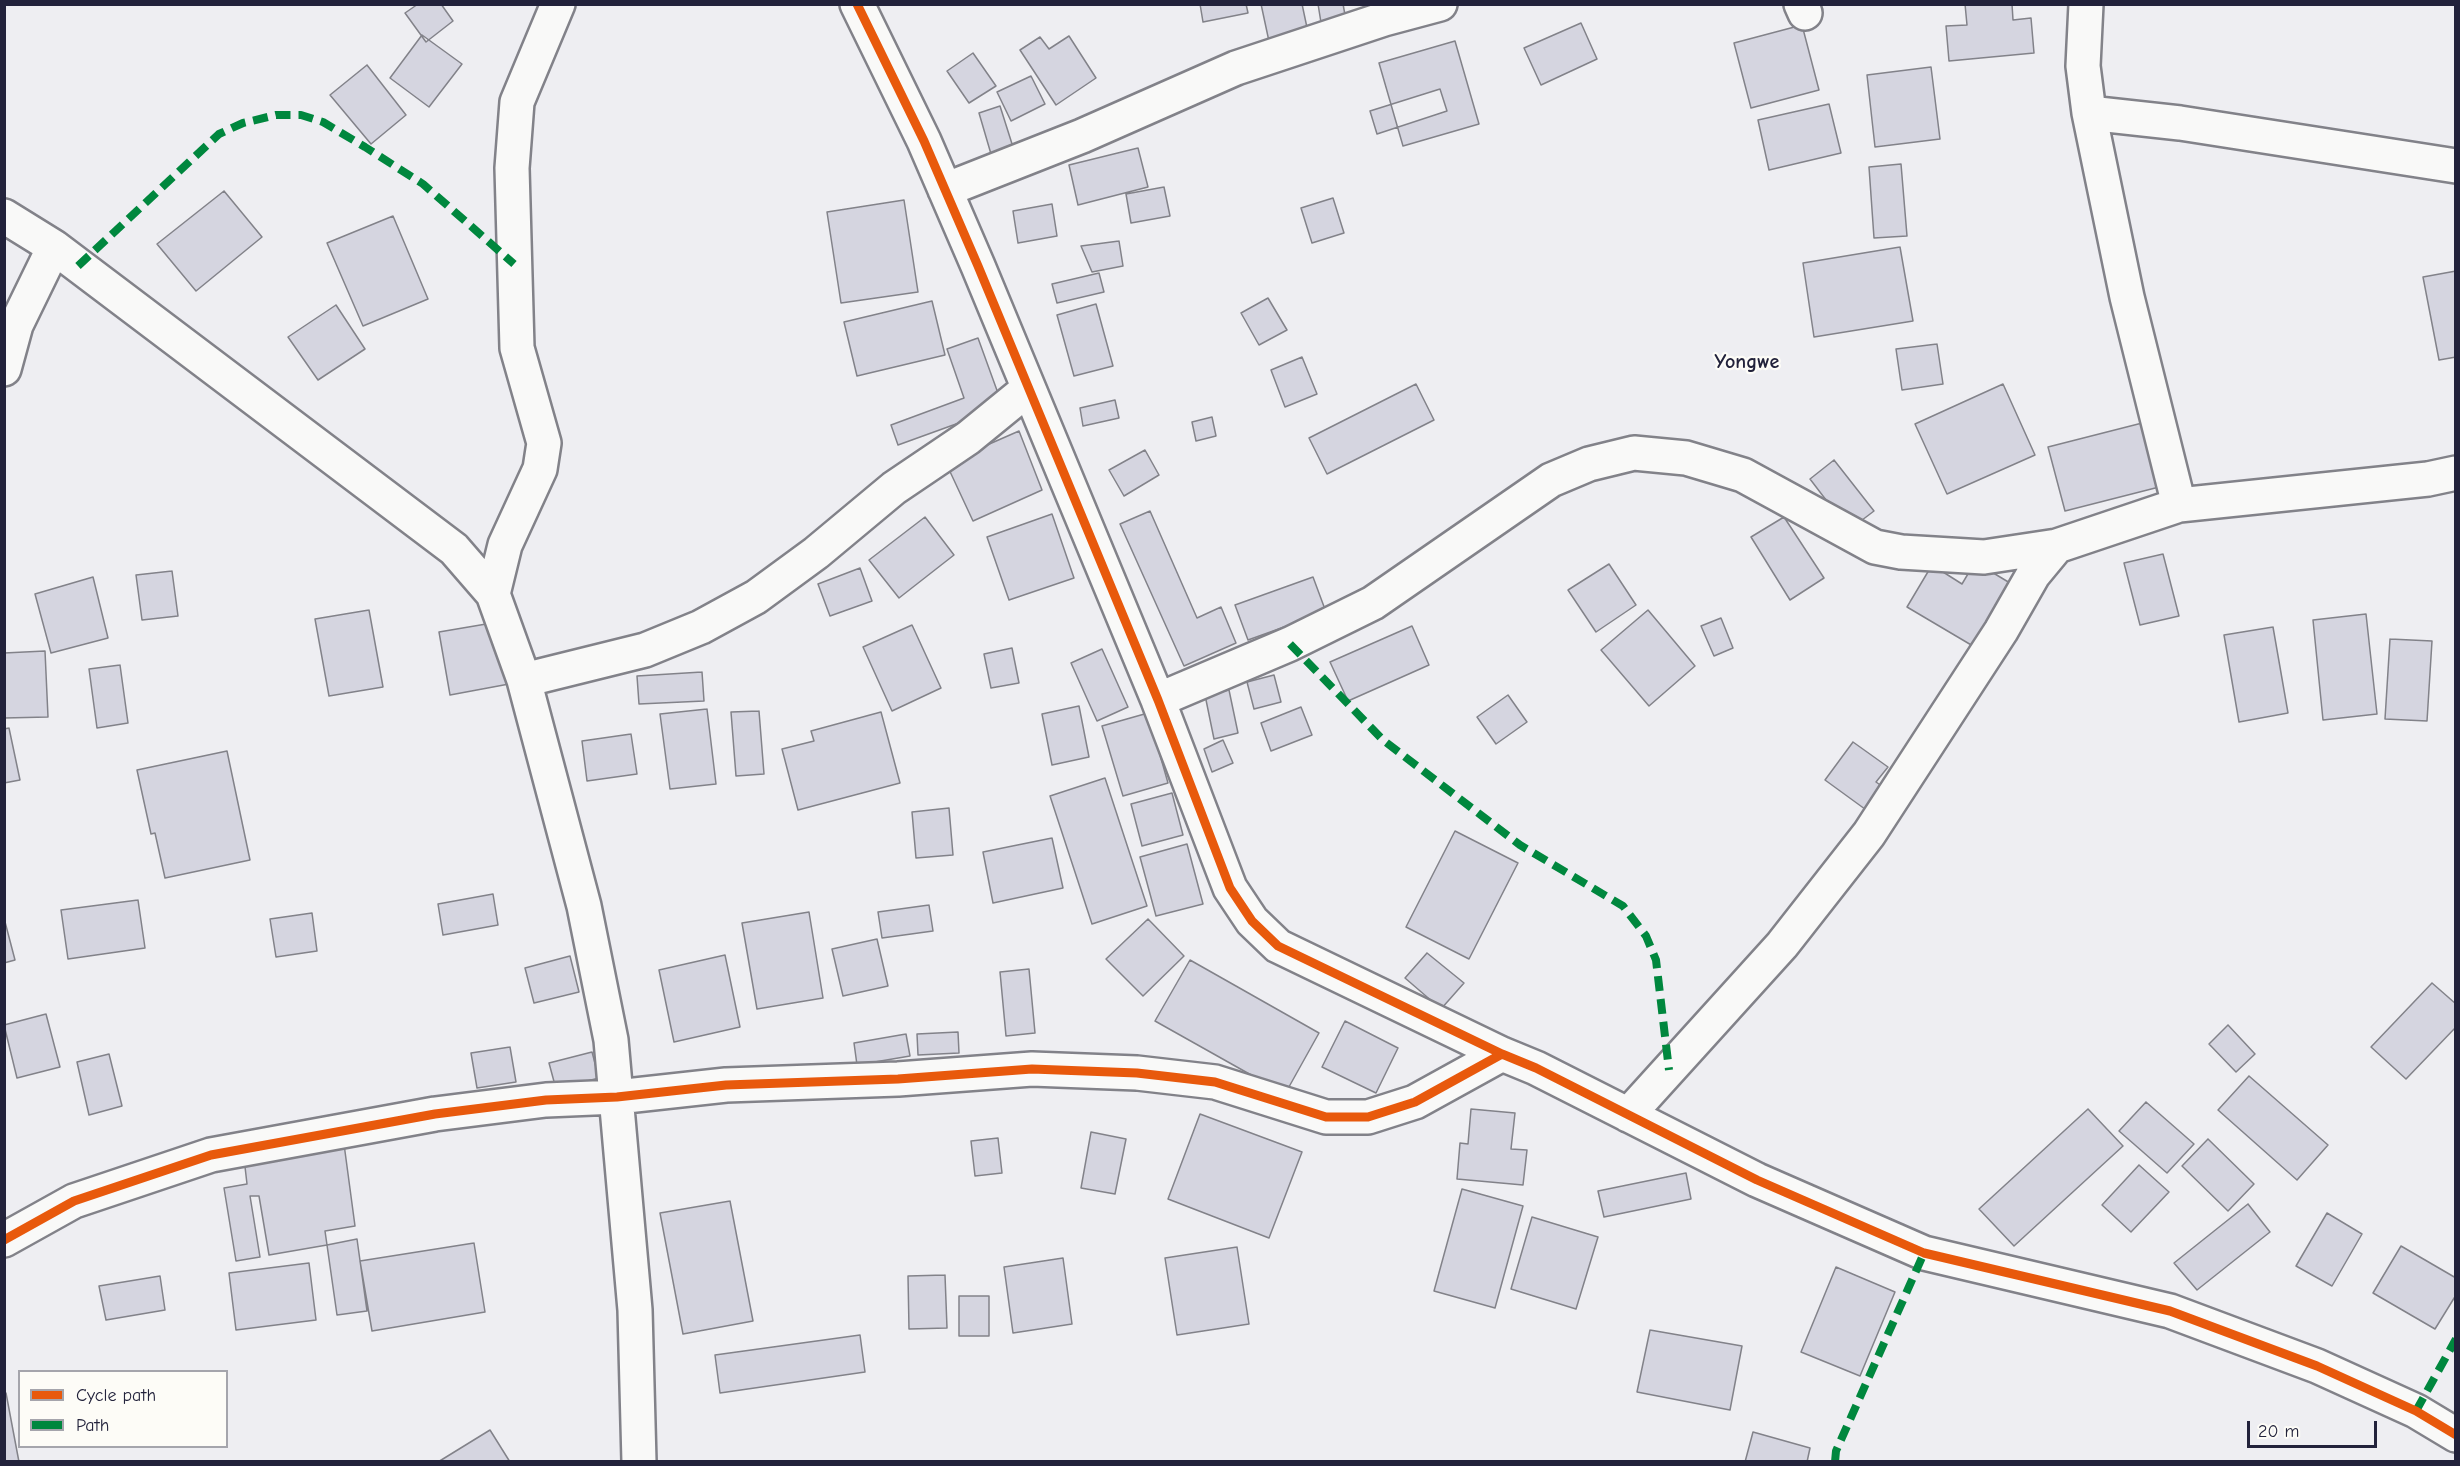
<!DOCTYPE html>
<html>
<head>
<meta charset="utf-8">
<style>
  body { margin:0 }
  #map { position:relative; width:2460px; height:1466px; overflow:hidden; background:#eeeef2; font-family:"Comic Neue",sans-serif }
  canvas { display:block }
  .frame { position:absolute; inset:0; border:6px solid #22223b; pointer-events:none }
  .legend { position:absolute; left:18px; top:1370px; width:210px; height:78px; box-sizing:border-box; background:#fdfcf7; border:2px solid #a5a5ac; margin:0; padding:8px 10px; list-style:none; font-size:18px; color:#22223b }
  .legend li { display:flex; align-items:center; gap:12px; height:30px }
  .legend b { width:30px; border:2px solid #a5a5ac }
  .scale { position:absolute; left:2247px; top:1421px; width:130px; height:27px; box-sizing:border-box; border:3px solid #22223b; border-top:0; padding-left:8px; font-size:18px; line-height:21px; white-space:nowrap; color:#22223b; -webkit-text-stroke:4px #fdfcf7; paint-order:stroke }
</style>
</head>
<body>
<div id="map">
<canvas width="2460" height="1466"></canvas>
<div class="frame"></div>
<ul class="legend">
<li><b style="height:8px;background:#e8590c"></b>Cycle path</li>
<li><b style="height:8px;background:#00873e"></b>Path</li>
</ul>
<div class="scale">20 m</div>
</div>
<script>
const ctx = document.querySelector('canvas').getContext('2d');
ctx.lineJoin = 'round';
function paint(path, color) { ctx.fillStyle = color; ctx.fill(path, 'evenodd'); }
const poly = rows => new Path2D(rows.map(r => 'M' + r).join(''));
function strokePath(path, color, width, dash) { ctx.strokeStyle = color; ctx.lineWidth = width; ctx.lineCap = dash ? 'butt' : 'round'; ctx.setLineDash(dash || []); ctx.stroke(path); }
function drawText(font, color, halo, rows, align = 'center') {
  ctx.font = font + ' "Comic Neue",sans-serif'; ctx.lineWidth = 4.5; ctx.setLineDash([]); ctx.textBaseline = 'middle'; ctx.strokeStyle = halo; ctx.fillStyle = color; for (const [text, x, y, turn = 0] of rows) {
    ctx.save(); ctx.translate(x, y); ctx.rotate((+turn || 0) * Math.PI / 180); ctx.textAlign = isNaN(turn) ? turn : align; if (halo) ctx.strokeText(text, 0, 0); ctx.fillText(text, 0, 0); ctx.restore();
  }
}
const building = poly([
  [418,4,441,4,453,21,426,42,405,13,418,4],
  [1200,4,1246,4,1248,13,1203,22,1200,4],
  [1261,4,1302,4,1309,37,1270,46,1261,4],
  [1318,4,1343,4,1348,31,1323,35,1318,4],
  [1965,4,2012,4,2013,20,2031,18,2034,53,1949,61,1946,26,1967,25,1965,4],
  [1581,23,1597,59,1541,85,1524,48,1581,23],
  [1802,25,1819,90,1751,108,1734,43,1802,25],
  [422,35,462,64,429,107,390,78,422,35],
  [1069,36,1096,78,1056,105,1020,50,1040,37,1049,49,1069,36],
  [1455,41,1479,124,1403,146,1379,63,1455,41],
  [973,53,996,86,969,103,947,71,973,53],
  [367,65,406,115,371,144,330,95,367,65],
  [1931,67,1940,139,1875,147,1867,75,1931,67],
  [1031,76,1045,104,1011,121,997,92,1031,76],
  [1440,89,1447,111,1377,134,1370,111,1440,89],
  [1829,104,1841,153,1769,170,1758,120,1829,104],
  [1000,106,1013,147,991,154,979,113,1000,106],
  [1138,148,1148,187,1078,205,1069,165,1138,148],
  [1901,164,1907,236,1874,238,1869,167,1901,164],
  [1164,187,1170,216,1131,223,1126,194,1164,187],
  [224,191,262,237,196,291,157,244,224,191],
  [1333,198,1344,233,1312,243,1301,208,1333,198],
  [904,200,918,292,841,303,827,212,904,200],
  [1052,204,1057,236,1018,243,1013,211,1052,204],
  [393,216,428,299,363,326,327,243,393,216],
  [1119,241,1123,266,1092,272,1081,246,1119,241],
  [1900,247,1913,321,1814,337,1803,263,1900,247],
  [2456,271,2456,357,2439,360,2423,277,2456,271],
  [1099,273,1104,292,1057,303,1052,284,1099,273],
  [1268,298,1287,330,1259,345,1241,313,1268,298],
  [932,301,945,355,857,376,844,322,932,301],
  [1096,304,1113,366,1074,376,1057,315,1096,304],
  [336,305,365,349,318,380,288,337,336,305],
  [978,338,1003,407,898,445,891,425,964,398,947,349,978,338],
  [1937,344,1943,384,1902,390,1896,349,1937,344],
  [1302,357,1317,394,1285,407,1271,370,1302,357],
  [1416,384,1434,420,1327,474,1309,438,1416,384],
  [2003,384,2035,455,1947,494,1915,424,2003,384],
  [1115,400,1119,418,1083,426,1080,408,1115,400],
  [1212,417,1216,436,1196,441,1192,422,1212,417],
  [2150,421,2167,485,2065,511,2048,447,2150,421],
  [1019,431,1042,490,973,521,946,463,1019,431],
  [1145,450,1159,475,1124,496,1109,470,1145,450],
  [1834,460,1874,511,1849,530,1810,479,1834,460],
  [1150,511,1197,618,1221,607,1236,643,1184,666,1120,524,1150,511],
  [1052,514,1074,578,1009,600,987,537,1052,514],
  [925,517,954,555,899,598,869,560,925,517],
  [1784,517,1824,578,1790,600,1751,537,1784,517],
  [2163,554,2179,616,2140,625,2124,563,2163,554],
  [1975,562,2015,586,1978,649,1907,607,1932,565,1962,584,1975,562],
  [1609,564,1636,605,1596,632,1568,590,1609,564],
  [860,568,872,601,830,616,818,584,860,568],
  [172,571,178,616,142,620,136,575,172,571],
  [93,577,108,638,51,653,35,594,93,577],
  [1313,577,1326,612,1248,640,1235,605,1313,577],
  [369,610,383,687,329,696,315,619,369,610],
  [1648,610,1695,666,1649,706,1601,650,1648,610],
  [2366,614,2377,714,2323,720,2313,620,2366,614],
  [1721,618,1733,648,1714,656,1701,626,1721,618],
  [498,622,509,684,450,695,439,632,498,622],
  [912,625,941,688,892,711,863,647,912,625],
  [1412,626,1429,665,1348,701,1330,662,1412,626],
  [2273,627,2288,713,2239,722,2224,635,2273,627],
  [2390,639,2432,641,2427,721,2385,719,2390,639],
  [1012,648,1019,683,991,688,984,654,1012,648],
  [1102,649,1128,707,1097,721,1071,663,1102,649],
  [45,651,48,717,4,718,4,653,45,651],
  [120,665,128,723,97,728,89,669,120,665],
  [702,672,704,701,639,704,637,676,702,672],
  [1274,675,1281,702,1254,709,1247,682,1274,675],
  [1229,690,1238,733,1214,739,1205,695,1229,690],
  [1508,695,1527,722,1496,744,1477,717,1508,695],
  [1079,706,1089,757,1052,765,1042,714,1079,706],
  [1301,707,1312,735,1271,751,1261,723,1301,707],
  [707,709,716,784,670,789,660,714,707,709],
  [759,711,764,774,736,776,731,712,759,711],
  [881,712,900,783,798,810,782,749,814,741,811,731,881,712],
  [1148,713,1168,783,1123,796,1102,726,1148,713],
  [9,728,20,780,4,783,4,729,9,728],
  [631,734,637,774,587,781,582,741,631,734],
  [1223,740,1233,763,1212,772,1204,749,1223,740],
  [1853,742,1888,767,1876,782,1886,789,1869,812,1825,780,1853,742],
  [227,751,250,860,165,878,155,833,151,834,137,770,227,751],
  [1105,778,1147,906,1092,924,1050,796,1105,778],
  [1172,793,1183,835,1142,846,1131,804,1172,793],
  [949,808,953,855,916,858,912,812,949,808],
  [1455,831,1518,863,1469,959,1406,927,1455,831],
  [1052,838,1063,888,993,903,983,852,1052,838],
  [1187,844,1203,904,1156,916,1140,857,1187,844],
  [493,894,498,925,443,935,438,904,493,894],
  [138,900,145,948,68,959,61,910,138,900],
  [929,905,933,931,882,938,878,912,929,905],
  [809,912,823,998,757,1009,742,923,809,912],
  [312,913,317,951,276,957,270,919,312,913],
  [4,918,15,960,4,963,4,918],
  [1148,919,1184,956,1143,996,1106,959,1148,919],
  [877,939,888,986,843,996,832,949,877,939],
  [1427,953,1464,983,1441,1009,1405,978,1427,953],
  [725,955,740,1027,674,1042,659,970,725,955],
  [570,956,579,992,534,1003,525,968,570,956],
  [1190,960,1319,1033,1285,1094,1155,1021,1190,960],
  [1029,969,1035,1033,1006,1036,1000,972,1029,969],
  [2432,983,2456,1004,2456,1027,2406,1079,2371,1047,2432,983],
  [46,1014,60,1067,17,1078,4,1025,46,1014],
  [1345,1021,1398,1048,1376,1093,1322,1067,1345,1021],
  [2228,1025,2255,1054,2236,1072,2209,1044,2228,1025],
  [958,1032,959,1053,918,1055,917,1034,958,1032],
  [906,1034,910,1056,857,1065,854,1043,906,1034],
  [510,1047,516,1082,477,1088,471,1053,510,1047],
  [592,1052,599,1078,556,1089,549,1063,592,1052],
  [109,1054,122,1106,89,1115,77,1062,109,1054],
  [2249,1076,2328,1145,2297,1180,2218,1110,2249,1076],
  [2146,1102,2194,1144,2167,1173,2119,1131,2146,1102],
  [1471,1109,1515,1113,1511,1149,1527,1150,1523,1185,1457,1179,1460,1143,1468,1144,1471,1109],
  [2088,1109,2123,1146,2014,1246,1979,1209,2088,1109],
  [1200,1114,1302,1152,1269,1238,1168,1199,1200,1114],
  [1091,1132,1126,1139,1115,1194,1081,1188,1091,1132],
  [998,1138,1002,1173,975,1176,971,1141,998,1138],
  [2208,1139,2254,1184,2228,1211,2182,1166,2208,1139],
  [344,1144,355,1226,325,1231,327,1245,269,1255,259,1196,250,1196,260,1257,236,1261,224,1188,247,1184,244,1158,344,1144],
  [2139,1165,2169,1192,2131,1232,2102,1205,2139,1165],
  [1686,1173,1691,1199,1604,1217,1598,1191,1686,1173],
  [1462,1189,1523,1206,1495,1308,1434,1291,1462,1189],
  [730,1201,753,1321,683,1334,660,1213,730,1201],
  [2248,1204,2270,1232,2197,1290,2174,1263,2248,1204],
  [2327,1213,2362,1234,2332,1286,2296,1266,2327,1213],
  [1532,1217,1598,1237,1576,1309,1511,1289,1532,1217],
  [357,1239,367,1311,337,1315,327,1245,357,1239],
  [474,1243,485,1312,372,1331,360,1261,474,1243],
  [2401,1246,2456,1278,2456,1295,2435,1329,2373,1293,2401,1246],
  [1237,1247,1249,1324,1177,1335,1165,1258,1237,1247],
  [1063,1258,1072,1324,1013,1333,1004,1267,1063,1258],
  [309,1263,316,1320,236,1330,229,1273,309,1263],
  [1836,1267,1895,1292,1860,1376,1801,1352,1836,1267],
  [945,1275,947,1328,909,1329,908,1276,945,1275],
  [160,1276,165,1310,106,1320,99,1286,160,1276],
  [959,1296,989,1296,989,1336,959,1336,959,1296],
  [1650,1330,1742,1346,1730,1410,1637,1392,1650,1330],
  [860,1335,865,1372,720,1393,715,1355,860,1335],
  [4,1393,6,1393,19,1462,4,1462,4,1393],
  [490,1430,510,1462,438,1462,490,1430],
  [1753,1432,1810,1448,1807,1462,1745,1462,1753,1432]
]);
paint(building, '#d5d5e0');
strokePath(building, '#828289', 1.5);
const street = poly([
  [857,4,924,141,978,266,1158,700,1230,888,1252,921,1278,946,1502,1054,1536,1068,1757,1180,1924,1253,2170,1311,2317,1366,2416,1411,2456,1435],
  [1801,4,1805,13],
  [2086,4,2083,66,2089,113,2127,297,2179,505],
  [2089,113,2180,123,2456,166],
  [945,190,1082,136,1236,68,1384,19,1440,4],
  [4,216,54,247,454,549,493,594,524,680,584,906,611,1040,635,1310,639,1462],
  [4,369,16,325,54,247],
  [493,594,505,545,540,469,544,443,517,348,512,168,517,102,558,4],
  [524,680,645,650,701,627,756,597,816,553,894,488,968,438,1028,389],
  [1158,700,1290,644,1373,603,1551,480,1589,464,1634,453,1686,458,1743,475,1875,547,1901,552,1984,557,2057,546],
  [1628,1115,1782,945,1869,834,2001,631,2033,575,2057,546,2179,505,2428,479,2456,473],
  [4,1240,74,1201,211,1155,435,1114,546,1100,617,1097,726,1085,898,1079,1032,1069,1137,1073,1215,1082,1326,1117,1368,1117,1415,1102,1502,1054]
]);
strokePath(street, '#828289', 38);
strokePath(street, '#f9f9f8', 33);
strokePath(poly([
  [78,266,219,134,243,123,276,115,301,115,323,122,365,147,423,184,514,264],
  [1290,644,1383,740,1520,845,1623,906,1646,936,1656,960,1669,1070],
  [2416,1411,2456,1339],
  [1835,1462,1836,1451,1924,1253]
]), '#00873e', 8, [15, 8]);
strokePath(poly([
  [857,4,924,141,978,266,1158,700,1230,888,1252,921,1278,946,1502,1054,1536,1068,1757,1180,1924,1253,2170,1311,2317,1366,2416,1411,2456,1435],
  [4,1240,74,1201,211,1155,435,1114,546,1100,617,1097,726,1085,898,1079,1032,1069,1137,1073,1215,1082,1326,1117,1368,1117,1415,1102,1502,1054]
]), '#e8590c', 9);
drawText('bold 20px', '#22223b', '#fdfcf7', [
  ["Yongwe",1747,362]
]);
</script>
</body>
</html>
